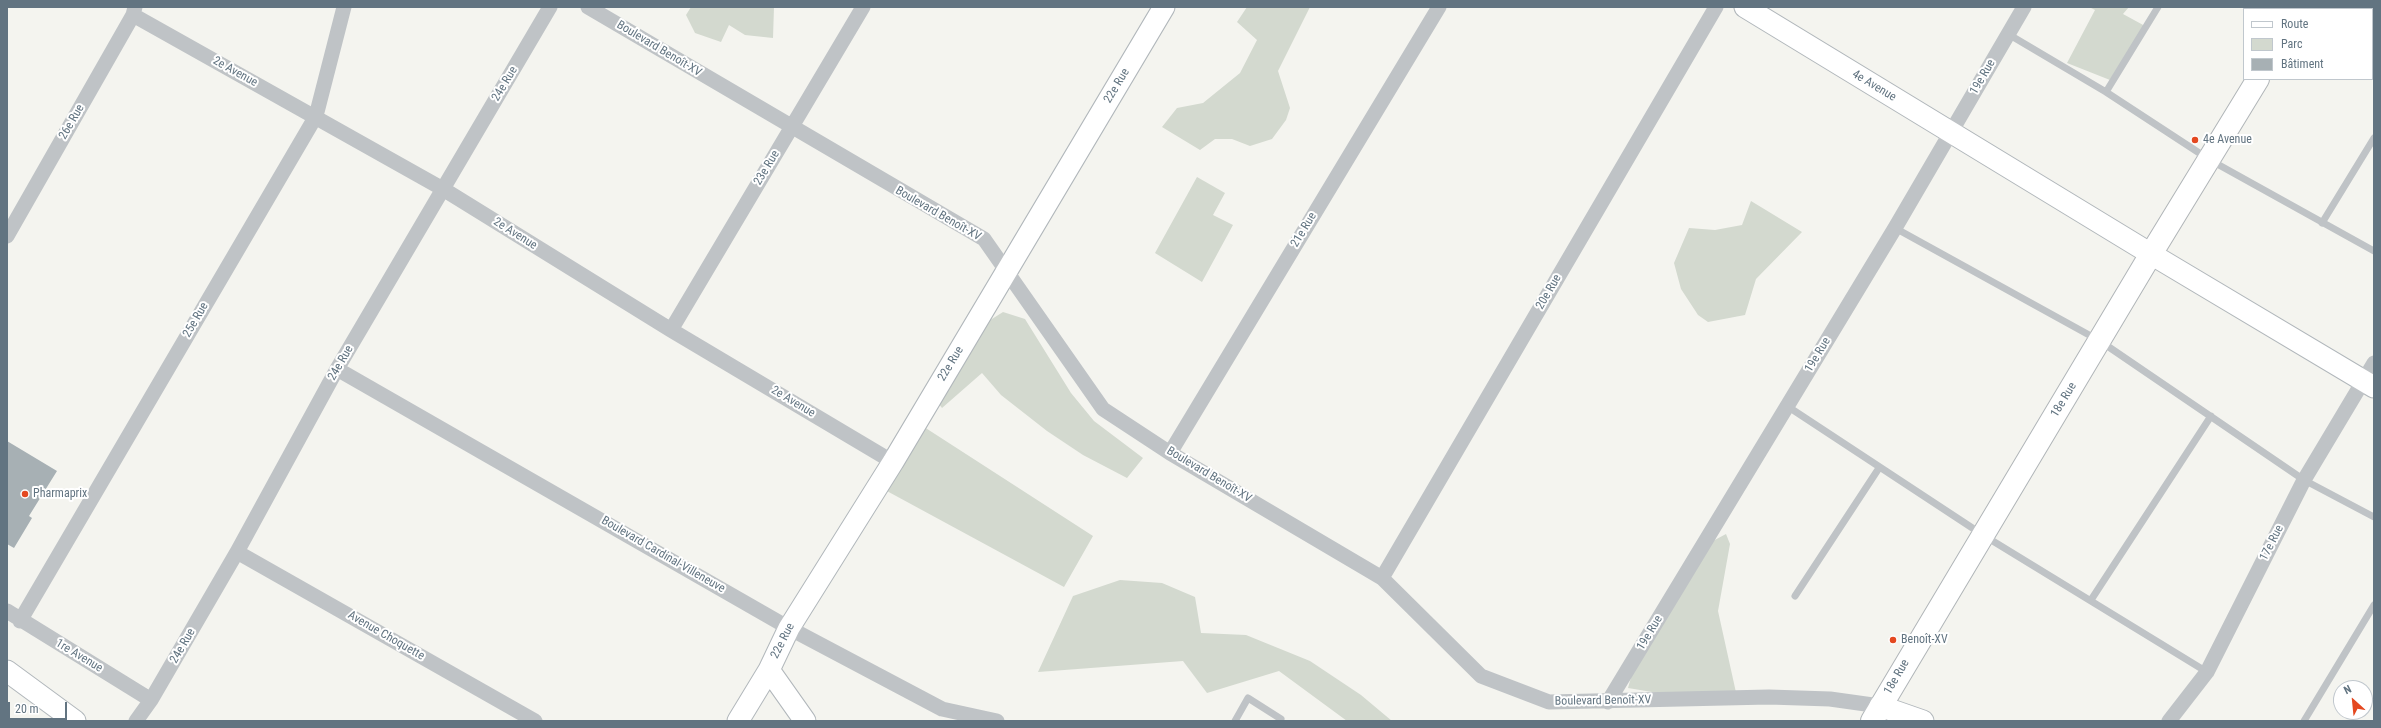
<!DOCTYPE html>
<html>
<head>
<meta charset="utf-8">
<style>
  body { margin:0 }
  #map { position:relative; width:2381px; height:728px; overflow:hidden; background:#f4f4ef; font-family:"Roboto Condensed",sans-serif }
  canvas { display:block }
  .frame { position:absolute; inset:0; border:8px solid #627481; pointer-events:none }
  .legend { position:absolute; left:2243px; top:8px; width:130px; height:72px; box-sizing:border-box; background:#fff; border:1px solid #c0c7cd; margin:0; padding:5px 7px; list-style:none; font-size:12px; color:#627481 }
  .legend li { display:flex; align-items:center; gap:8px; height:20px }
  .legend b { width:20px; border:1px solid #c0c7cd }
  .north { position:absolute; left:2333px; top:680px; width:40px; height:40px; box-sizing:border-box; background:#fff; border:1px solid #c0c7cd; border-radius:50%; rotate:333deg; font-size:11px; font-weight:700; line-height:16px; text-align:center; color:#627481 }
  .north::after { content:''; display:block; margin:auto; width:14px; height:18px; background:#e44820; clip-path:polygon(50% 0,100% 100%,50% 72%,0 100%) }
  .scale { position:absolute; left:8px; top:702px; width:59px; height:18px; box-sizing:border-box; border:2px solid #627481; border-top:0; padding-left:5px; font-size:12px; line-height:14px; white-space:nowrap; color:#627481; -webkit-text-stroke:3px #fff; paint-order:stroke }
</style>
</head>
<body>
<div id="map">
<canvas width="2381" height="728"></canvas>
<div class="frame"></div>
<ul class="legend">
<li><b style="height:5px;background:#fff"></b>Route</li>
<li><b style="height:11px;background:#d3d9cf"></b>Parc</li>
<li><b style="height:11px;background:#a7b0b4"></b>Bâtiment</li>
</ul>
<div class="north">N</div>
<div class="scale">20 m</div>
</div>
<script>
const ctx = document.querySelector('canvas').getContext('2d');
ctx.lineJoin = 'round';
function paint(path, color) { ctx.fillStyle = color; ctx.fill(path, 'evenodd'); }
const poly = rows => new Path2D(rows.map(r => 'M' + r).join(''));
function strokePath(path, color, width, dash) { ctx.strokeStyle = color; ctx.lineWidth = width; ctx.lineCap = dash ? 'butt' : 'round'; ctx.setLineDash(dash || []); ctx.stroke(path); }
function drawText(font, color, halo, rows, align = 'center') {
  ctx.font = font + ' "Roboto Condensed",sans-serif'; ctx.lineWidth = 4; ctx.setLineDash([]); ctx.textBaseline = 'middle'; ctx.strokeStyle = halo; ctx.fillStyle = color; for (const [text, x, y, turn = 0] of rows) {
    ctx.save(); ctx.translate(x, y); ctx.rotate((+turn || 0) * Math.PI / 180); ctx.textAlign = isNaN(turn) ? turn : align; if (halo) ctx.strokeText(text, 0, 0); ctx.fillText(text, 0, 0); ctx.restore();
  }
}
paint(poly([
  [691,7,774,7,773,38,745,35,729,25,721,42,695,33,686,15],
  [1247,7,1310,7,1278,71,1290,108,1286,120,1272,139,1250,146,1232,139,1215,139,1200,150,1162,127,1177,108,1203,103,1240,73,1257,40,1237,22],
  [2089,7,2129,7,2123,14,2145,26,2110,80,2067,63,2095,10],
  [1197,177,1225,193,1213,215,1233,225,1202,282,1155,253],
  [1751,201,1802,232,1756,279,1745,315,1708,322,1698,315,1681,289,1674,263,1689,228,1715,230,1742,225],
  [1003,312,1025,319,1071,393,1094,421,1143,458,1127,478,1083,455,1047,431,1001,395,982,373,942,408,933,396,984,324],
  [921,425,1093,536,1064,587,885,490],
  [1726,534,1730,544,1718,611,1737,697,1664,694,1628,688,1636,660,1711,542],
  [1120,580,1162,583,1195,597,1201,633,1246,635,1310,661,1361,695,1392,721,1347,721,1279,671,1207,693,1183,661,1038,672,1073,596]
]), '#d3d9cf');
paint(poly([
  [7,441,57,471,29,516,32,518,14,548,7,544]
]), '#a7b0b4');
const secondary = poly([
  [1745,7,2151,254,2374,387],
  [769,670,805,721],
  [7,671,75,721],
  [1880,706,1923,721],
  [738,721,769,670,789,628,893,462,1164,7]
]);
const primary = poly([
  [2300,9,2301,7],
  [1872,721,2151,254,2258,79]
]);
strokePath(secondary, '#b1b7bb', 23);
strokePath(primary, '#b0b5b8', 24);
strokePath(poly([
  [2008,34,2106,92,2210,160,2374,251],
  [2106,92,2158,7],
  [2322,223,2374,138],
  [1895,228,2100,341,2304,480,2374,517],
  [1787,406,1983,535,2207,672],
  [1795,596,1879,468],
  [2091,600,2211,416],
  [1235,721,1248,698,1281,719],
  [2304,721,2374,605]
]), '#bfc3c6', 7);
strokePath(poly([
  [588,7,984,239,1103,409,1170,453,1382,578,1481,676,1549,702,1769,697,1830,699,1880,706],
  [133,15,443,189,671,330,893,462],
  [7,236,133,15,135,7],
  [671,330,863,7],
  [337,369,789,628,942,709,997,721],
  [1170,453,1439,7],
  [237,552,535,721],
  [1382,578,1716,7],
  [7,611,151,700],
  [20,621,316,116,344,7],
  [1608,702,1895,228,2024,7],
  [136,721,151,700,237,552,337,369,550,7],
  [2169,721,2207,672,2304,480,2374,363]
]), '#bfc3c6', 15);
strokePath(secondary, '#fff', 21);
strokePath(primary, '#fff', 22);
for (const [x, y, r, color] of [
  [2195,140,4,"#e44820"],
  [25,494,4,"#e44820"],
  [1893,640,4,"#e44820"]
]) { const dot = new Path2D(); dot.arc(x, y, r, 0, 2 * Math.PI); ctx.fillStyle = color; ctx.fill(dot); strokePath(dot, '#fff', 1.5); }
drawText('12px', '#627481', '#fff', [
  ["Boulevard Benoît-XV",659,49,31],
  ["2e Avenue",235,72,29],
  ["19e Rue",1983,77,-60],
  ["24e Rue",505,84,-59],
  ["22e Rue",1117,86,-59],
  ["4e Avenue",1874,86,31],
  ["26e Rue",72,122,-60],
  ["23e Rue",767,168,-59],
  ["Boulevard Benoît-XV",938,214,30],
  ["21e Rue",1304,230,-59],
  ["2e Avenue",515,234,32],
  ["20e Rue",1549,292,-60],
  ["25e Rue",196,320,-60],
  ["19e Rue",1818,355,-59],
  ["24e Rue",341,363,-60],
  ["22e Rue",951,364,-59],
  ["18e Rue",2064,400,-59],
  ["2e Avenue",793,402,31],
  ["Boulevard Benoît-XV",1209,475,31],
  ["17e Rue",2272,543,-63],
  ["Boulevard Cardinal-Villeneuve",663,555,30],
  ["19e Rue",1650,633,-59],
  ["Avenue Choquette",386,636,30],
  ["22e Rue",783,641,-63],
  ["24e Rue",183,646,-60],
  ["1re Avenue",79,656,31],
  ["18e Rue",1897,677,-60],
  ["Boulevard Benoît-XV",1603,701,-1]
]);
drawText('12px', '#627481', '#fff', [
  ["4e Avenue",2203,140],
  ["Pharmaprix",33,494],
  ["Benoît-XV",1901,640]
], 'left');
</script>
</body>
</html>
